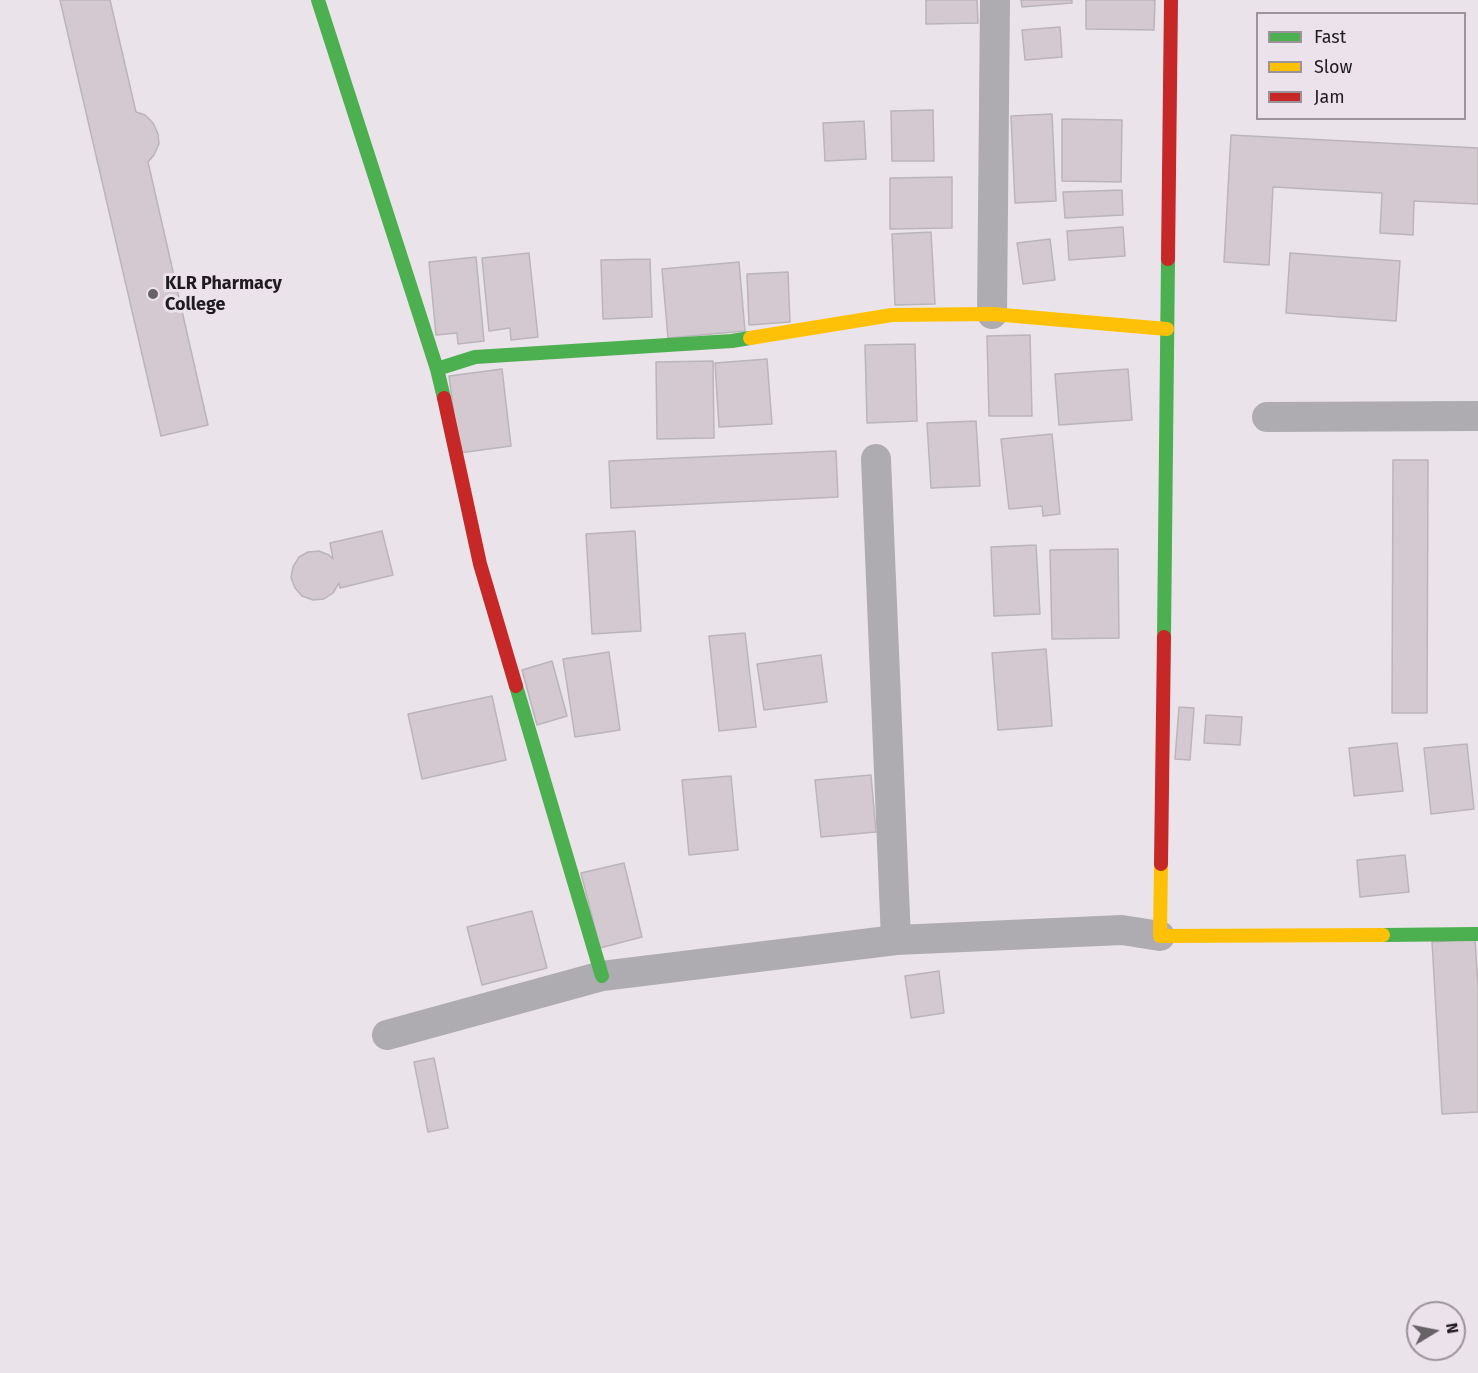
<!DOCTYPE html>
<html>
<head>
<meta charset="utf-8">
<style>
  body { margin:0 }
  #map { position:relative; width:1478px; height:1373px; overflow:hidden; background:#eae4ea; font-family:"Fira Sans",sans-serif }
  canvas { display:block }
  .legend { position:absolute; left:1256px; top:12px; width:210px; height:108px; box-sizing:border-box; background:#ece2ec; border:2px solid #9a939a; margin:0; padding:8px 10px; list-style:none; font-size:18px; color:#1f1c1f }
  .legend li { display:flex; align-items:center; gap:12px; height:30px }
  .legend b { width:30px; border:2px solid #9a939a }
  .north { position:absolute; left:1406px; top:1301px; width:60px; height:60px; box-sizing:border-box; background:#ece2ec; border:2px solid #9a939a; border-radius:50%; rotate:80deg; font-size:16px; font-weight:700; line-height:24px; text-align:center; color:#1f1c1f }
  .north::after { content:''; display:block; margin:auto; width:21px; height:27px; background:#666266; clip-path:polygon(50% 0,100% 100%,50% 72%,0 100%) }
</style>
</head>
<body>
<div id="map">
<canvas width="1478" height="1373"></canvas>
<ul class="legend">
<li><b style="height:8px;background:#4caf50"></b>Fast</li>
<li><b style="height:8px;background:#ffc107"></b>Slow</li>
<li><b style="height:8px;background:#c62828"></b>Jam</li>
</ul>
<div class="north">N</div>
</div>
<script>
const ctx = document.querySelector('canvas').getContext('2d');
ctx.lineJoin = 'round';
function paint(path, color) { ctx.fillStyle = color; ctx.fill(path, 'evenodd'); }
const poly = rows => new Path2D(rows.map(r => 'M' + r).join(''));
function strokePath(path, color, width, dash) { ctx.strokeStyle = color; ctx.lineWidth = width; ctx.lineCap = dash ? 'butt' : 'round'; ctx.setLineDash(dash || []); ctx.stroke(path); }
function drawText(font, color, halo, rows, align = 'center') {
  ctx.font = font + ' "Fira Sans",sans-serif'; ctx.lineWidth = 6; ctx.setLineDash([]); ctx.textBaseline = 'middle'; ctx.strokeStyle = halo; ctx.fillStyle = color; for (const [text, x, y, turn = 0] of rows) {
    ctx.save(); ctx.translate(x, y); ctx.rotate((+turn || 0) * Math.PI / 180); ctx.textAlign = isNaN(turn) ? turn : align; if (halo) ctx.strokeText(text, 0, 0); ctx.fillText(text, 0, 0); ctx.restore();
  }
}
const building = poly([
  [60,0,110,0,136,112,145,115,153,123,158,134,159,144,154,155,148,162,208,425,161,436,60,0],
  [926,0,977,0,978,23,926,24,926,0],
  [1021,0,1072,0,1072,3,1022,7,1021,0],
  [1086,0,1155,0,1154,30,1086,29,1086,0],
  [1060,27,1062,57,1025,60,1022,30,1060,27],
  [933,110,934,161,892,161,891,111,933,110],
  [1052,114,1056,201,1015,203,1011,116,1052,114],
  [1062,119,1122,120,1121,182,1062,181,1062,119],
  [864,121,866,159,825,161,823,123,864,121],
  [1231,135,1478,148,1478,204,1414,201,1413,235,1380,233,1382,193,1273,187,1269,265,1224,262,1231,135],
  [952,177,952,228,890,229,890,178,952,177],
  [1122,190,1123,215,1065,218,1063,192,1122,190],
  [1123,227,1125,256,1069,260,1067,231,1123,227],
  [931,232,935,304,895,305,892,234,931,232],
  [1050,239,1055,280,1023,284,1017,243,1050,239],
  [529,253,538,337,511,340,510,328,489,331,482,258,529,253],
  [1290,253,1400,261,1396,321,1286,313,1290,253],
  [476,257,484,341,458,344,457,333,436,335,429,262,476,257],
  [650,259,652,317,603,319,601,260,650,259],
  [739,262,745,331,668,338,662,269,739,262],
  [788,272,790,322,749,325,747,274,788,272],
  [1030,335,1032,416,989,416,987,336,1030,335],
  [915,344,917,421,867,423,865,345,915,344],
  [767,359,772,424,719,427,715,363,767,359],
  [713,361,714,438,657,439,656,362,713,361],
  [502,369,511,446,459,453,449,376,502,369],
  [1128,369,1132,420,1059,425,1055,374,1128,369],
  [976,421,980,486,931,488,927,423,976,421],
  [1052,434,1060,514,1043,516,1042,506,1009,509,1001,439,1052,434],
  [836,451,838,497,611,508,609,461,836,451],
  [1393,460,1428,460,1427,713,1392,713,1393,460],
  [382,531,393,575,340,588,339,583,333,593,324,599,313,600,302,596,295,588,291,578,293,567,299,557,308,552,319,551,329,555,333,559,330,543,382,531],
  [635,531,641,631,592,634,586,534,635,531],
  [1036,545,1040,614,994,616,991,547,1036,545],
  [1118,549,1119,638,1052,639,1050,550,1118,549],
  [745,633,756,727,719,731,709,636,745,633],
  [1046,649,1052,726,998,730,992,653,1046,649],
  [609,652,620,730,575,737,563,659,609,652],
  [821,655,827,702,764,710,757,664,821,655],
  [552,661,567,716,537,725,522,670,552,661],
  [492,696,506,760,422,779,408,714,492,696],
  [1179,707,1194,708,1190,760,1175,759,1179,707],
  [1206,715,1242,717,1240,745,1204,743,1206,715],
  [1397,743,1403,791,1354,796,1349,748,1397,743],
  [1467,744,1474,809,1431,814,1424,748,1467,744],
  [871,775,876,832,821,837,815,780,871,775],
  [731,776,738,850,689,855,682,780,731,776],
  [1405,855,1409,892,1360,897,1357,860,1405,855],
  [624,863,642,937,600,948,581,873,624,863],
  [532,911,547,968,482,985,467,927,532,911],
  [1475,939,1478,987,1478,1112,1442,1114,1432,942,1475,939],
  [939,971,944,1013,911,1018,905,976,939,971],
  [434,1058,448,1128,428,1132,414,1062,434,1058]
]);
paint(building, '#d4c9d0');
strokePath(building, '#bab5b9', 1.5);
strokePath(poly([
  [992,314,995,0],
  [1267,417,1478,416],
  [876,459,896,940],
  [387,1035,602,976,896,940,1122,930,1160,936]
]), '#aeacb1', 30);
strokePath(poly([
  [318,0,437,369,444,398],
  [437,369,475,357,732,341,750,338],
  [1164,637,1168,259],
  [516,686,602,976],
  [1383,935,1478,934]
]), '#4caf50', 14);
strokePath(poly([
  [750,338,892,315,992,314,1167,329],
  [1161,864,1160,936,1383,935]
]), '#ffc107', 14);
strokePath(poly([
  [1168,259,1171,0],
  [444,398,480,564,516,686],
  [1161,864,1164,637]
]), '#c62828', 14);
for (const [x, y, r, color] of [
  [153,294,6,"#666266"]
]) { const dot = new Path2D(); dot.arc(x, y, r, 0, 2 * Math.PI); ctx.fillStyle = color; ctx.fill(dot); strokePath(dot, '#ece2ec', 2); }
drawText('bold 18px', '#1f1c1f', '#ece2ec', [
  ["KLR Pharmacy",165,284],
  ["College",165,305]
], 'left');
</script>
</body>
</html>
